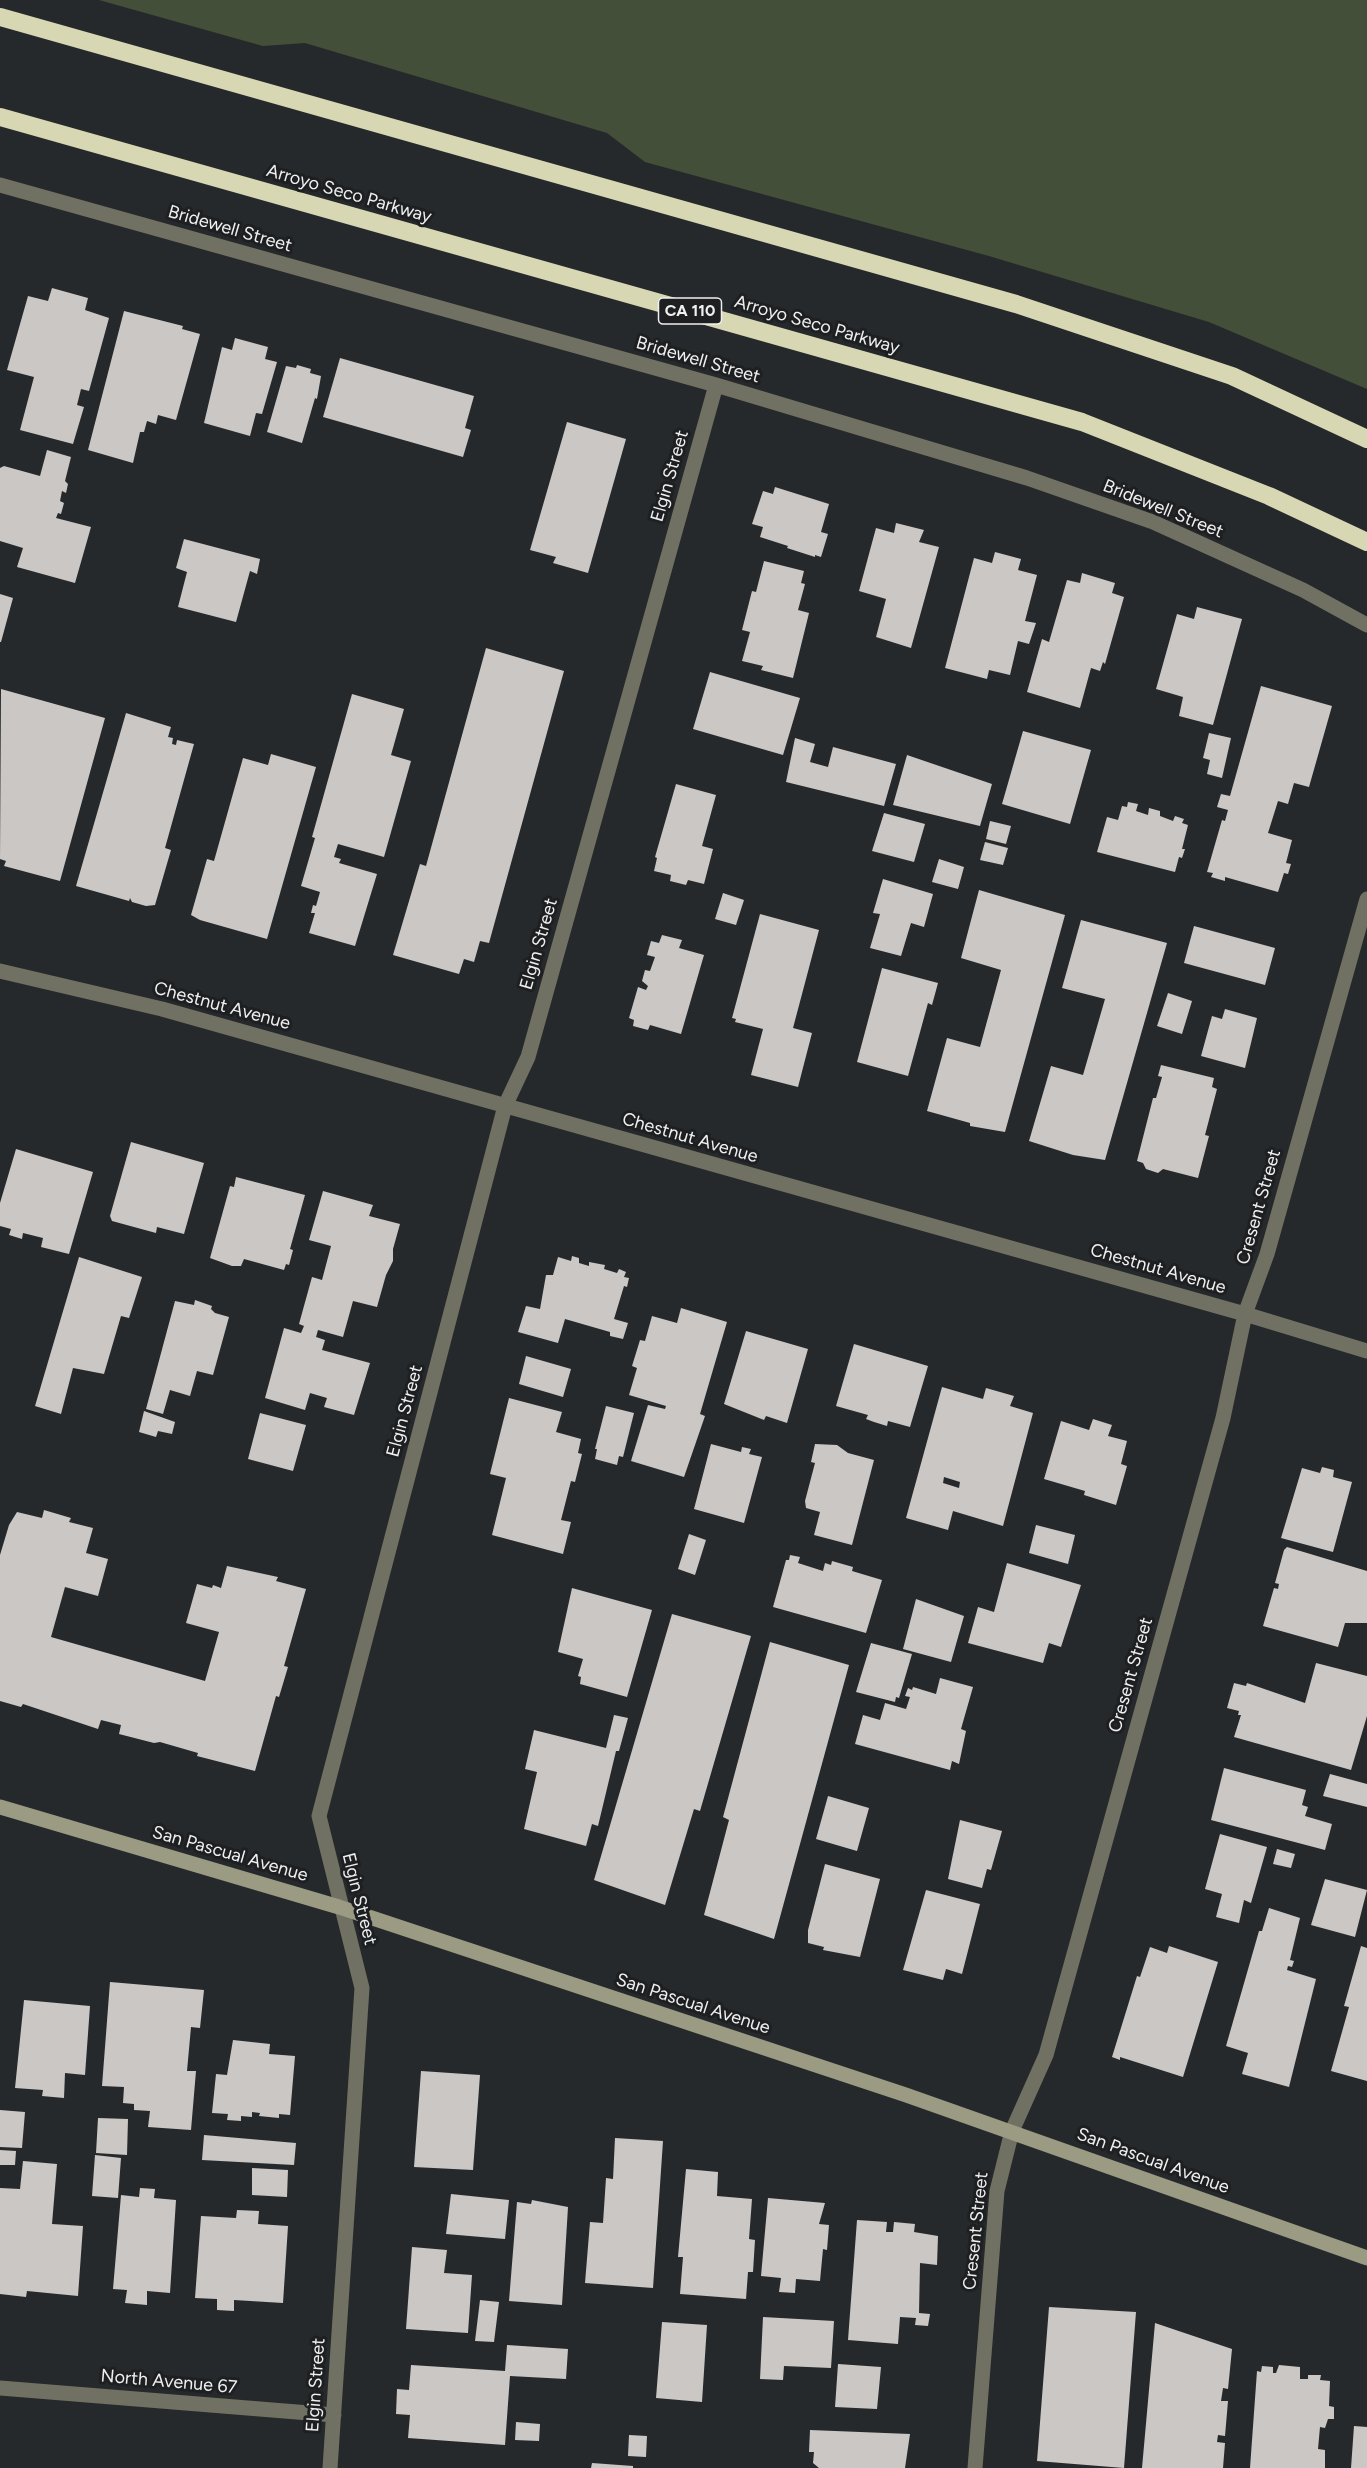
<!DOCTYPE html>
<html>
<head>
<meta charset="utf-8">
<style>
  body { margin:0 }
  canvas { display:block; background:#26292b }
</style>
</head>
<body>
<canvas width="1367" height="2468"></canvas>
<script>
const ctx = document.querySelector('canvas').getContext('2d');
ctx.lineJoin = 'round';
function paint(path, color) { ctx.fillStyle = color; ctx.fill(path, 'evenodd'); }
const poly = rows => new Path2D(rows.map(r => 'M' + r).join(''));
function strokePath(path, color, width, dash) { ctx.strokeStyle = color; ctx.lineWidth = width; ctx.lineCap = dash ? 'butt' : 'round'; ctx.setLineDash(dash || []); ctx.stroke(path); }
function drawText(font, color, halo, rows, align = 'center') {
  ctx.font = font + ' Figtree,sans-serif'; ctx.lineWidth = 6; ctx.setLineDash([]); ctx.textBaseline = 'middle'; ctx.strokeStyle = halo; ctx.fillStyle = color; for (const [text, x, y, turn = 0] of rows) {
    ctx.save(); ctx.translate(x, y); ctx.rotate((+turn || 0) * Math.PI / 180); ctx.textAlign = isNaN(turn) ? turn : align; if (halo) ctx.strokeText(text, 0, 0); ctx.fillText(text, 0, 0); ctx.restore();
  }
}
paint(poly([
  [99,0,1367,0,1367,389,1209,322,989,256,645,162,607,133,305,43,263,46]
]), '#444f39');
paint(poly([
  [52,288,88,298,85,310,109,318,89,391,81,389,77,405,84,407,73,444,20,430,34,377,7,370,28,296,48,301],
  [124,311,183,326,182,329,200,334,176,420,158,415,156,424,147,421,144,432,140,432,133,463,88,450],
  [235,338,268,347,265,359,277,362,262,414,256,413,250,436,204,423,222,347,232,350],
  [340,358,474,396,465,428,471,430,463,457,323,417],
  [297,365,311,369,310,373,321,376,317,399,315,398,302,443,267,432,286,366,296,368],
  [567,422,626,439,588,573,553,563,556,557,530,550],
  [47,450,71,457,65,481,68,484,66,493,62,491,60,501,64,503,61,514,58,513,56,518,91,527,75,583,17,567,23,548,0,541,0,468,4,466,40,476],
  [775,487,829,504,821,532,828,534,821,557,815,555,815,557,787,548,788,546,760,537,763,527,752,524,763,491,773,494],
  [896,523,924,530,919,542,939,547,911,648,876,637,886,599,859,591,876,528,894,533],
  [184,539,260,559,257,574,250,571,236,622,178,607,187,572,176,568],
  [995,552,1021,559,1018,570,1037,575,1025,621,1036,623,1029,644,1018,641,1010,675,989,670,987,679,945,668,974,558,992,563],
  [764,561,804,571,801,583,805,584,798,610,809,613,793,678,761,670,763,666,742,661,750,632,742,630,752,591,756,592],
  [1082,573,1115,583,1112,593,1124,597,1105,664,1103,662,1100,671,1091,668,1080,708,1027,692,1042,639,1049,642,1067,580,1080,583],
  [0,594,13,598,1,642,0,642],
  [1197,607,1242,619,1213,725,1179,716,1183,697,1156,689,1177,614,1194,619],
  [486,648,564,671,489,943,480,941,474,962,464,959,459,974,393,955,420,864,426,866],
  [710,672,800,698,783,755,693,729],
  [1261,686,1332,706,1309,787,1294,783,1288,804,1278,801,1268,833,1292,840,1286,863,1291,864,1288,874,1284,873,1278,892,1225,877,1225,881,1211,877,1213,873,1207,872,1222,820,1225,821,1228,810,1217,807,1221,794,1230,796],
  [1,689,105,718,60,881,4,866,6,861,0,859],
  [352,694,404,709,391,755,411,761,384,857,338,844,334,857,341,859,339,863,377,874,355,946,309,933,315,913,311,913,313,905,316,906,320,892,301,886,315,838,312,837],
  [126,713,171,727,168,737,173,738,172,744,176,745,177,740,194,744,165,848,171,850,155,905,146,906,132,902,130,898,129,901,76,886],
  [1023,731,1091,750,1070,824,1002,804],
  [1209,733,1231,738,1222,778,1207,774,1210,760,1203,758],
  [795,738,815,744,810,762,828,767,833,747,896,764,884,806,786,782],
  [271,754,316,767,267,939,200,920,191,915,207,859,214,861,243,758,268,765],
  [907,755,992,784,980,826,893,805],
  [676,784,716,795,702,846,713,849,704,884,688,880,686,885,670,881,671,875,654,871,657,858,655,857],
  [1128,802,1138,804,1136,811,1148,815,1149,808,1160,811,1160,816,1173,821,1175,816,1184,819,1182,823,1188,825,1182,849,1185,849,1182,858,1179,857,1175,872,1097,852,1107,817,1118,820,1122,806,1127,807],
  [884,813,925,824,914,862,872,851],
  [990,821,1011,826,1006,844,986,839],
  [985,842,1008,848,1003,865,980,860],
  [939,859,964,867,958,889,932,882],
  [883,879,933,894,924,927,911,923,901,956,870,948,880,914,873,913],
  [979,890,1065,915,1005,1132,970,1126,970,1123,927,1111,947,1038,980,1047,1001,970,961,958],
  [723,893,744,900,736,925,715,919],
  [760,914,819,930,793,1028,812,1033,798,1087,751,1075,763,1029,735,1022,736,1019,732,1018],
  [1081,920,1167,943,1105,1160,1073,1155,1029,1141,1051,1066,1083,1075,1105,999,1062,988],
  [1194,926,1275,948,1265,985,1184,963],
  [662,935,682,940,679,948,704,955,681,1034,650,1025,648,1030,633,1026,634,1020,629,1018,638,987,646,990,648,986,642,981,645,970,650,971,655,957,647,955,651,941,659,943],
  [882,968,938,983,932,1005,928,1003,908,1076,857,1062],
  [1168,993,1192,1001,1182,1034,1157,1026],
  [1225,1009,1257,1018,1245,1068,1201,1056,1212,1016,1222,1019],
  [1161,1065,1214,1078,1212,1087,1217,1089,1205,1135,1209,1136,1198,1178,1163,1169,1158,1173,1146,1169,1143,1163,1137,1161,1153,1098,1156,1098,1162,1077,1158,1076],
  [131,1142,204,1163,184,1234,157,1227,156,1233,112,1221,110,1216],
  [16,1149,93,1172,69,1254,41,1247,43,1238,23,1233,22,1239,9,1235,11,1229,0,1226,0,1203],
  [236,1177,305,1195,290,1249,293,1250,289,1265,286,1264,284,1270,244,1259,241,1266,232,1266,210,1258,230,1186,234,1187],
  [323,1191,373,1205,369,1216,400,1224,393,1249,393,1261,386,1275,377,1307,353,1301,343,1337,318,1330,316,1337,325,1340,322,1350,370,1363,354,1415,324,1407,327,1398,310,1393,305,1410,265,1398,284,1328,301,1333,304,1326,299,1324,312,1277,322,1280,331,1246,309,1240],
  [572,1256,579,1258,579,1263,589,1266,589,1262,605,1265,604,1269,617,1273,619,1269,626,1272,624,1277,629,1278,627,1287,624,1286,614,1319,628,1323,623,1339,610,1336,610,1332,565,1319,558,1343,518,1332,526,1306,540,1309,546,1275,553,1275,558,1257,571,1261],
  [79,1257,142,1277,129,1318,121,1316,104,1374,73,1368,61,1414,35,1406],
  [195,1300,212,1306,211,1309,215,1313,229,1317,213,1375,197,1371,190,1396,170,1390,163,1414,146,1409,175,1301,194,1305],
  [681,1308,727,1322,700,1414,705,1416,684,1477,631,1461,648,1405,665,1409,666,1406,629,1395,637,1368,632,1366,640,1340,645,1341,652,1316,677,1323],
  [746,1331,808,1349,787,1423,766,1416,764,1420,724,1404],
  [854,1344,928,1366,910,1427,888,1421,887,1426,874,1422,866,1419,868,1415,836,1406],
  [526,1356,571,1369,563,1397,519,1384],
  [942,1387,983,1399,986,1388,1014,1396,1010,1406,1033,1413,1003,1526,953,1511,948,1530,906,1518],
  [944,1477,960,1482,959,1488,943,1483],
  [509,1398,562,1412,556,1432,581,1439,578,1453,582,1454,575,1482,571,1481,561,1520,571,1522,563,1554,492,1535,506,1478,490,1474],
  [606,1406,634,1413,623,1457,619,1456,617,1465,595,1459,597,1449,595,1449],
  [144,1411,175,1422,172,1434,158,1431,156,1437,139,1432],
  [260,1413,306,1425,293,1471,248,1459],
  [1093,1419,1112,1425,1108,1436,1127,1441,1121,1464,1127,1466,1116,1505,1084,1495,1085,1491,1044,1479,1061,1421,1089,1430],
  [711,1444,741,1452,742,1447,751,1449,749,1454,762,1457,744,1523,694,1509],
  [815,1444,837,1445,848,1453,874,1460,852,1545,814,1535,820,1512,806,1508,805,1501,815,1463,811,1462],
  [1322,1467,1334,1470,1333,1477,1352,1482,1333,1552,1281,1538,1302,1468,1320,1473],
  [44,1510,71,1518,69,1522,93,1528,86,1553,108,1559,98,1596,65,1587,51,1637,205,1681,219,1632,186,1623,197,1584,212,1588,213,1585,221,1588,227,1566,278,1577,276,1581,306,1589,284,1666,288,1667,279,1697,276,1696,255,1771,197,1756,198,1753,160,1742,154,1743,119,1734,121,1725,101,1720,98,1729,23,1704,21,1707,0,1701,0,1555,9,1525,17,1512,42,1518],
  [1036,1525,1075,1535,1068,1564,1029,1553],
  [689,1534,706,1540,695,1575,678,1569],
  [1287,1547,1367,1571,1367,1623,1345,1623,1338,1647,1263,1626,1274,1588,1278,1589,1279,1584,1275,1583,1284,1550],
  [790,1555,800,1557,798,1563,823,1571,825,1563,831,1565,832,1561,853,1567,852,1571,882,1580,866,1633,773,1607,786,1560,789,1560],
  [1007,1563,1081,1585,1061,1647,1049,1643,1043,1663,968,1643,978,1607,994,1612],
  [572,1588,652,1610,627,1697,580,1684,581,1677,578,1676,583,1659,558,1652],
  [916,1599,964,1616,951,1662,903,1649],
  [672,1614,751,1636,700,1811,694,1809,665,1905,594,1880],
  [770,1642,849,1665,774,1939,704,1915,729,1820,723,1817],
  [871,1643,912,1654,899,1698,896,1697,895,1702,856,1692],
  [1316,1663,1367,1676,1367,1716,1351,1770,1234,1737,1241,1715,1238,1715,1239,1711,1227,1708,1234,1683,1246,1686,1247,1683,1305,1703],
  [940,1678,973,1687,961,1729,966,1731,959,1764,952,1761,950,1770,855,1744,863,1715,880,1720,885,1703,906,1709,910,1697,905,1696,908,1688,912,1690,913,1687,936,1694],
  [614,1715,628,1718,619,1751,616,1751,598,1826,592,1824,586,1846,524,1829,537,1772,525,1769,534,1730,606,1748],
  [1224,1768,1306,1790,1302,1805,1308,1807,1305,1816,1332,1824,1325,1850,1211,1820],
  [1330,1774,1367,1784,1367,1807,1323,1796],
  [828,1796,869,1808,857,1851,816,1839],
  [960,1820,1002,1831,991,1870,987,1869,982,1888,948,1879],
  [1220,1834,1267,1847,1251,1903,1244,1900,1239,1923,1216,1917,1222,1894,1205,1889],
  [1277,1849,1295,1854,1291,1868,1273,1864],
  [825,1864,880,1879,860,1957,823,1950,824,1947,808,1943,808,1930],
  [1325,1879,1367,1890,1355,1937,1311,1925],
  [926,1890,980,1904,962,1974,946,1969,943,1980,903,1970],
  [1269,1908,1300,1918,1290,1960,1294,1961,1292,1967,1288,1966,1287,1970,1316,1979,1289,2087,1242,2074,1248,2053,1226,2046,1259,1931,1262,1931],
  [1169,1946,1218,1962,1183,2077,1120,2057,1120,2060,1112,2057,1137,1976,1140,1977,1150,1947,1167,1953],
  [1361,1946,1367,1948,1367,2081,1331,2071,1349,2007,1344,2006],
  [110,1982,204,1990,200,2028,191,2027,187,2071,196,2071,191,2130,148,2127,150,2111,134,2110,134,2104,123,2103,124,2087,102,2086],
  [24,2000,90,2006,85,2075,65,2073,64,2098,42,2096,43,2090,15,2088],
  [233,2040,270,2044,269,2054,295,2056,290,2115,279,2114,279,2118,259,2116,260,2113,252,2112,252,2117,241,2116,241,2121,227,2120,228,2114,212,2113,216,2074,227,2075],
  [421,2071,480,2075,473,2170,414,2167],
  [0,2110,25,2112,22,2148,0,2147],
  [98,2118,128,2119,127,2155,96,2153],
  [204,2135,296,2143,294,2165,202,2160],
  [615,2138,663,2141,653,2288,585,2283,590,2222,603,2223,606,2178,613,2179],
  [0,2150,16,2151,15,2165,0,2165],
  [95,2155,121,2158,118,2198,92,2196],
  [23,2161,57,2164,52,2224,83,2226,78,2296,27,2291,26,2297,0,2294,0,2188,20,2189],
  [252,2168,288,2170,287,2197,252,2195],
  [686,2169,718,2172,717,2196,752,2199,749,2239,755,2240,753,2272,748,2272,746,2299,680,2294,683,2257,678,2257],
  [140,2188,155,2189,154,2198,176,2200,170,2293,147,2291,147,2305,125,2303,127,2290,113,2289,121,2195,139,2197],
  [451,2194,509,2200,505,2239,446,2234],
  [768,2198,825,2203,819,2224,829,2225,827,2250,823,2249,820,2281,796,2279,795,2293,779,2292,781,2278,761,2276],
  [532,2200,568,2207,562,2305,509,2301,517,2202,531,2204],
  [237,2210,259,2211,258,2224,288,2226,283,2303,234,2300,234,2311,217,2310,217,2299,195,2298,201,2216,236,2218],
  [857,2220,887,2222,886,2232,893,2232,894,2222,915,2224,914,2232,938,2236,937,2265,920,2263,919,2313,930,2314,928,2326,915,2325,916,2318,900,2317,898,2344,848,2340],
  [412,2247,447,2250,444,2273,472,2275,468,2333,406,2329],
  [480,2300,499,2302,494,2342,475,2341],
  [1049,2307,1136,2312,1124,2468,1037,2461],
  [763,2317,834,2321,831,2368,784,2366,783,2380,760,2379],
  [662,2322,707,2325,702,2402,656,2398],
  [1155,2323,1232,2349,1228,2389,1223,2388,1221,2401,1228,2401,1225,2436,1218,2435,1217,2442,1225,2443,1223,2468,1142,2468],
  [507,2345,568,2349,566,2379,510,2376,505,2445,408,2438,410,2415,396,2414,397,2389,409,2390,411,2365,505,2371],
  [838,2364,881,2367,877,2409,835,2407],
  [1279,2365,1300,2367,1300,2379,1308,2379,1308,2375,1321,2375,1320,2380,1330,2381,1329,2406,1334,2407,1334,2419,1328,2419,1325,2428,1320,2427,1318,2449,1325,2450,1325,2468,1250,2468,1257,2371,1261,2372,1262,2366,1273,2367,1273,2373,1276,2373],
  [516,2422,540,2424,539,2441,515,2440],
  [1354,2426,1367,2427,1367,2468,1351,2468],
  [810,2430,910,2434,905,2468,819,2468,813,2463,814,2452,809,2452],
  [629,2435,647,2436,646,2457,628,2456],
  [592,2463,633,2466,633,2468,591,2468]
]), '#cbc7c5');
strokePath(poly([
  [0,185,716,385,1027,478,1153,522,1303,590,1367,625],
  [0,971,162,1009,1245,1314,1367,1351],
  [0,2388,334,2415],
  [330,2468,362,1988,319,1816,505,1106,528,1057,716,385],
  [975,2468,997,2191,1012,2131,1046,2055,1223,1418,1245,1314,1267,1254,1367,899]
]), '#717163', 15);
strokePath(poly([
  [0,1807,339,1907,906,2095,1367,2258]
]), '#9b9a83', 15);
strokePath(poly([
  [0,17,1016,304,1232,376,1367,439],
  [0,117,1082,422,1269,496,1367,542]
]), '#d8d7b3', 18);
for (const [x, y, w] of [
  [690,311,63]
]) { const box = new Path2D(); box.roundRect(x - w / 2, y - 13, w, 26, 4.5); ctx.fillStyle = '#1d1f21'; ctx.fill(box); strokePath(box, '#eff0f2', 1.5); }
drawText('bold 16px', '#eff0f2', null, [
  ["CA 110",690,311]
]);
drawText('18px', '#eff0f2', '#1d1f21', [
  ["Arroyo Seco Parkway",349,194,16],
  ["Bridewell Street",230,229,16],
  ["Arroyo Seco Parkway",817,325,16],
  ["Bridewell Street",698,360,16],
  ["Elgin Street",670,476,-74],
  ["Bridewell Street",1163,509,22],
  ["Elgin Street",539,944,-74],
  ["Chestnut Avenue",222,1006,15],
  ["Chestnut Avenue",690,1138,16],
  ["Cresent Street",1259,1207,-74],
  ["Chestnut Avenue",1158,1269,16],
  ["Elgin Street",405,1411,-75],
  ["Cresent Street",1131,1675,-74],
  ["San Pascual Avenue",230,1854,16],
  ["Elgin Street",359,1899,76],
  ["San Pascual Avenue",693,2004,18],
  ["San Pascual Avenue",1153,2161,20],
  ["Cresent Street",976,2231,-84],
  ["North Avenue 67",169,2382,5],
  ["Elgin Street",316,2385,-86]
]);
</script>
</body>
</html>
